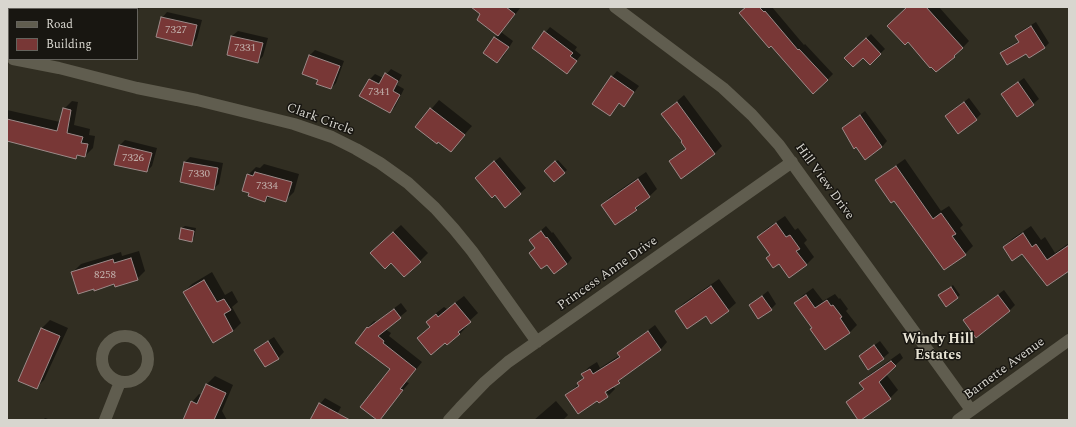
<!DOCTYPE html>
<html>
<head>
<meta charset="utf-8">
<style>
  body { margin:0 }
  #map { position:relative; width:1076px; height:427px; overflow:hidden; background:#312e22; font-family:Spectral,serif }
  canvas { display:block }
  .frame { position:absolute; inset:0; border:8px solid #d8d6cf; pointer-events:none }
  .legend { position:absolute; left:8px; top:8px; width:130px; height:52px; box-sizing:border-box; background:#181611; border:1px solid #65635d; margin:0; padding:5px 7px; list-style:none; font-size:12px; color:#d8d6cf }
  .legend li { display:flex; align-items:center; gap:8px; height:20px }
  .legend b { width:20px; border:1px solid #65635d }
</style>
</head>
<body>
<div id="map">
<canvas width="1076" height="427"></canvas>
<div class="frame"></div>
<ul class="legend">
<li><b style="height:5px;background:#605d4f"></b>Road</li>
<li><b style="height:11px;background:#783736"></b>Building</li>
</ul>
</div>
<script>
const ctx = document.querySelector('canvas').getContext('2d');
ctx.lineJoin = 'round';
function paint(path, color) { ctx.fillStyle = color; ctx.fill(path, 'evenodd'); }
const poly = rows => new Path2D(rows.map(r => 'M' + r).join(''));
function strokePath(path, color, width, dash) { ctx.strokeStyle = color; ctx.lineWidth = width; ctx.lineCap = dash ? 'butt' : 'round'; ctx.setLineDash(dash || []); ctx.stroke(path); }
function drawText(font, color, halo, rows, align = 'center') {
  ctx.font = font + ' Spectral,serif'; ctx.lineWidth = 3; ctx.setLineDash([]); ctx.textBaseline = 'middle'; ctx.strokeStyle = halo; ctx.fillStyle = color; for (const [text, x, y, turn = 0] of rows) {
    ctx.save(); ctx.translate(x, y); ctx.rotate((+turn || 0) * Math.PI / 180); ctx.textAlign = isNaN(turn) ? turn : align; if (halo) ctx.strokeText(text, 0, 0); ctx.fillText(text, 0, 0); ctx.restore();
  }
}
paint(poly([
  [32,7,66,7,65,9,39,9],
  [95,7,139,7,137,16,137,9,94,9],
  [473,7,521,7,501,32,513,41,503,57,497,62,484,53,498,34,482,14],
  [746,7,772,7,804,45,805,44,833,74,827,80],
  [908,7,939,7,969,41,954,57,932,65],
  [167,12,202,20,197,39,192,45,162,18],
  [1036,22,1049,43,1044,48,1026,52,1001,54,1005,49,1019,41,1016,36,1021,31],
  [550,27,577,47,575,50,581,55,567,73,533,47],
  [238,31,268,38,263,56,258,62,228,54,232,36],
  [871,34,885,49,870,63,863,56,845,58],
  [315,50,344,61,336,83,331,88,319,80,310,55],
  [391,69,402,75,397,85,404,89,395,107,389,112,360,96,370,79,375,74,383,78],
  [617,71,639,86,624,106,620,102,610,114,594,103,612,77],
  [1024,78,1039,99,1033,104,1002,94],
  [684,95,722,146,715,153,681,177,670,161,686,148,683,141,663,114],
  [969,98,981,114,976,119,952,111],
  [439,100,472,126,451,150,416,127],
  [72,101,78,102,74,125,90,129,89,135,95,136,93,148,85,156,79,154,76,158,7,140,7,110,60,122,64,109],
  [865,111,887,141,882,147,843,128],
  [125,140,157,148,152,166,147,171,120,145],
  [190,157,223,163,219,184,213,189,181,182,185,162],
  [500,157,526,188,505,206,482,172],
  [905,159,941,211,949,206,963,225,960,228,973,246,965,254,895,199,877,180,885,173],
  [558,160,567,170,554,181,546,171],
  [264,164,299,174,294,192,286,200,270,196,265,201,248,175,256,167,260,168],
  [646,172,657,189,636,209,602,205,610,197],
  [785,216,795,230,798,228,807,240,804,243,814,257,806,265,779,263,767,258,771,254,758,237,766,229],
  [401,225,428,253,420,261,379,245],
  [185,226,196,228,194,238,191,241,180,238,182,228],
  [546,226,552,233,553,232,572,258,567,264,536,247,530,240],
  [1031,226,1041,240,1045,237,1055,253,1069,243,1069,270,1004,247,1012,239],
  [139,251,145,271,137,279,115,283,73,272,81,264,121,252,122,256],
  [212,272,225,295,232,291,238,302,232,307,241,323,233,331,213,342,184,292,192,284],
  [719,279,736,303,728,310,706,315,676,311,684,303],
  [953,285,960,295,946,305,942,293],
  [813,288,823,301,835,294,839,299,840,298,848,309,846,311,857,325,850,332,826,348,795,303,802,296],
  [1004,290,1015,305,1009,311,964,320],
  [768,291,776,304,771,309,750,305],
  [464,296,478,313,466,324,467,326,460,334,445,342,419,338,430,326,427,322,435,314,444,307,447,309],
  [401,303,407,311,385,329,391,333,389,336,422,362,406,382,409,383,378,420,391,369,367,328,374,321,376,322],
  [50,320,68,328,44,380,36,388,19,380,42,328],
  [655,325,667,342,661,349,625,374,619,382,613,386,615,389,609,395,603,387,598,399,566,395,579,384,578,383,584,377,582,374,589,367,597,362,600,368,620,355,619,354,626,347],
  [274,337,284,352,278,358,265,366,255,350,261,345],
  [880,341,889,353,883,358,860,356],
  [900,353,903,358,886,374,898,390,890,398,860,420,847,403,864,388,861,383,869,375],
  [215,376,233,385,222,411,227,420,184,420,192,402,199,394,202,395,207,384],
  [325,398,341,407,334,420,313,420,320,404],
  [556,401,568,415,563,420,534,420],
  [45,418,51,420,43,420]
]), '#0007');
const building = poly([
  [471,7,506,7,515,14,498,36,477,20,480,14,471,7],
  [746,7,759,7,764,12,765,11,798,50,799,49,828,80,813,94,771,46,769,48,739,13,746,7],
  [907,7,926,7,963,48,954,56,955,57,936,72,931,67,930,68,908,42,905,45,887,26,907,7],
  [161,17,197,25,192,46,156,37,161,17],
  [1031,26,1045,48,1029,58,1026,54,1007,65,1000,53,1019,42,1015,36,1031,26],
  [544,31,573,53,570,56,577,61,567,74,532,48,544,31],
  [231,36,263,43,258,63,227,55,231,36],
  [494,37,509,47,497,63,483,53,494,37],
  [866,38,881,54,870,65,863,58,853,67,844,58,866,38],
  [309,55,340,66,331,89,316,84,318,80,302,74,309,55],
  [385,73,398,81,393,91,400,95,390,113,359,96,369,79,379,84,385,73],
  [611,76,634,92,624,107,619,103,610,116,592,104,611,76],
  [1018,82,1034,105,1017,117,1001,94,1018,82],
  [677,102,715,154,681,179,669,161,686,149,681,142,682,141,661,114,677,102],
  [964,102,977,120,958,134,945,116,964,102],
  [63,108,71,110,67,133,83,137,81,143,88,144,85,157,77,155,76,159,7,141,7,119,57,131,63,108],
  [430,108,465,135,451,152,438,142,437,144,415,127,430,108],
  [860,115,882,147,865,160,856,147,854,149,842,128,860,115],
  [119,145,152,153,147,172,114,165,119,145],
  [494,161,521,194,505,208,495,195,492,198,475,178,494,161],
  [555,161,565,173,554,182,544,171,555,161],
  [184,162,218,168,214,190,180,182,184,162],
  [896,166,933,219,941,213,956,234,952,236,966,255,944,270,894,201,891,203,875,180,896,166],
  [255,172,292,182,286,202,267,196,265,202,248,196,249,193,242,191,247,174,253,176,255,172],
  [638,179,650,197,635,208,637,210,615,225,601,205,638,179],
  [776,223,786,237,790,235,800,249,796,251,807,265,789,278,779,264,773,268,766,258,770,255,757,237,776,223],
  [181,228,194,231,192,242,179,239,181,228],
  [541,231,546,238,547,237,567,264,554,274,547,265,541,269,529,253,535,248,529,240,541,231],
  [393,232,421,262,404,277,391,263,385,269,370,253,393,232],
  [1023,233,1032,247,1036,244,1047,260,1069,245,1069,271,1047,286,1022,254,1012,261,1003,247,1023,233],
  [131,258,138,280,115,287,114,284,94,291,94,289,78,294,71,272,113,259,114,263,131,258],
  [204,280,217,302,224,299,231,310,224,314,233,331,213,343,183,292,204,280],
  [711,286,729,311,711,324,706,316,687,329,675,311,711,286],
  [951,287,958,298,946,307,938,295,951,287],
  [806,295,815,308,827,300,831,306,833,305,842,317,840,318,850,333,825,350,810,329,812,328,794,303,806,295],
  [998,295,1010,311,976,338,963,320,998,295],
  [762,296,772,310,758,319,749,305,762,296],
  [455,303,471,322,458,332,460,334,447,345,445,343,431,355,417,338,430,327,426,322,436,314,438,317,455,303],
  [394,309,401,318,378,336,384,341,383,343,416,369,400,389,403,390,380,420,377,420,360,407,390,369,355,343,367,327,368,328,394,309],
  [41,328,60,336,37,389,18,381,41,328],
  [648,331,661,350,618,381,620,383,605,392,608,397,599,403,597,401,578,414,565,395,579,386,577,383,584,378,581,374,590,369,593,374,620,357,617,353,648,331],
  [268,341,279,359,265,367,254,350,268,341],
  [874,345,884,359,868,370,859,356,874,345],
  [891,361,896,366,879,382,891,399,861,420,858,420,846,402,864,389,859,383,891,361],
  [206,384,226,393,214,420,183,420,191,401,197,404,206,384],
  [319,403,350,420,310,420,319,403]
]);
paint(building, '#783736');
strokePath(building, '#9c8a89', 1);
strokePath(poly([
  [615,7,723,88,752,115,779,145,971,410],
  [13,59,59,68,137,88,197,100,294,124,332,137,356,149,380,163,408,183,435,208,454,229,472,251,537,342],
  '102 359a23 23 0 1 1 46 0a23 23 0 1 1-46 0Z',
  [105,420,120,382],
  [449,420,460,408,485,382,508,362,792,162],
  [958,420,1069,340]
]), '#605d4f', 12);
drawText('11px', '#c0aea9', null, [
  ["7327",176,31],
  ["7331",245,49],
  ["7341",379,93],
  ["7326",133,159],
  ["7330",199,175],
  ["7334",267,187],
  ["8258",105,276]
]);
drawText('13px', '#d8d6cf', '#181611', [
  ["Clark Circle",320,120,20],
  ["Hill View Drive",824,182,54],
  ["Princess Anne Drive",608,274,-35],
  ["Barnette Avenue",1005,369,-36]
]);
drawText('bold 14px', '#e7e3d4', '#181611', [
  ["Windy Hill",938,340],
  ["Estates",938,356]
]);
</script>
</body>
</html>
